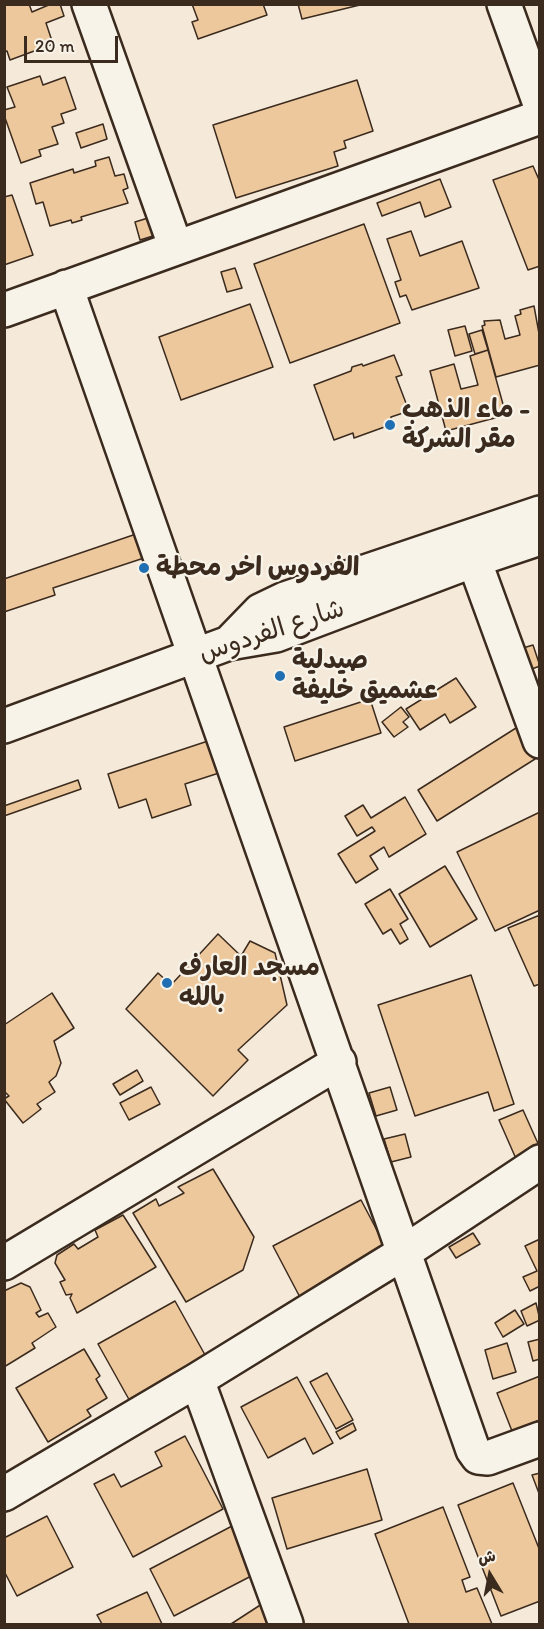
<!DOCTYPE html>
<html>
<head>
<meta charset="utf-8">
<style>
  body { margin:0 }
  #map { position:relative; width:544px; height:1629px; overflow:hidden; background:#f5ead9; font-family:Itim,"Playpen Sans Arabic",sans-serif }
  canvas { display:block }
  .frame { position:absolute; inset:0; border:6px solid #3b2a1e; pointer-events:none }
  .north { position:absolute; left:460px; top:1545px; width:60px; height:60px; -webkit-text-stroke:4px #f7f3e8; paint-order:stroke; rotate:350deg; font-size:16px; font-weight:700; line-height:24px; text-align:center; color:#3b2a1e }
  .north::after { content:''; display:block; margin:auto; width:21px; height:27px; background:#3b2a1e; clip-path:polygon(50% 0,100% 100%,50% 72%,0 100%) }
  .scale { position:absolute; left:24px; top:36px; width:94px; height:27px; box-sizing:border-box; border:3px solid #3b2a1e; border-top:0; padding-left:8px; font-size:18px; line-height:21px; white-space:nowrap; color:#3b2a1e; -webkit-text-stroke:4px #f7f3e8; paint-order:stroke }
</style>
</head>
<body>
<div id="map">
<canvas width="544" height="1629"></canvas>
<div class="frame"></div>
<div class="north">ش</div>
<div class="scale">20 m</div>
</div>
<script>
const ctx = document.querySelector('canvas').getContext('2d');
ctx.lineJoin = 'round';
function paint(path, color) { ctx.fillStyle = color; ctx.fill(path, 'evenodd'); }
const poly = rows => new Path2D(rows.map(r => 'M' + r).join(''));
function strokePath(path, color, width, dash) { ctx.strokeStyle = color; ctx.lineWidth = width; ctx.lineCap = dash ? 'butt' : 'round'; ctx.setLineDash(dash || []); ctx.stroke(path); }
function drawText(font, color, halo, rows, align = 'center') {
  ctx.font = font + ' Itim,"Playpen Sans Arabic",sans-serif'; ctx.lineWidth = 4.5; ctx.setLineDash([]); ctx.textBaseline = 'middle'; ctx.strokeStyle = halo; ctx.fillStyle = color; for (const [text, x, y, turn = 0] of rows) {
    ctx.save(); ctx.translate(x, y); ctx.rotate((+turn || 0) * Math.PI / 180); ctx.textAlign = isNaN(turn) ? turn : align; if (halo) ctx.strokeText(text, 0, 0); ctx.fillText(text, 0, 0); ctx.restore();
  }
}
const building = poly([
  [4,4,29,4,32,12,51,4,60,4,64,16,46,23,53,44,10,60,7,51,4,52,4,4],
  [192,4,263,4,267,15,198,39,192,22,198,20,192,4],
  [298,4,364,4,302,19,298,4],
  [40,76,43,85,65,77,76,109,61,114,64,123,52,127,58,144,39,150,41,156,21,163,4,115,4,110,15,107,7,87,40,76],
  [357,80,373,131,344,141,346,148,334,152,338,166,236,198,213,125,357,80],
  [103,124,107,139,81,148,76,133,103,124],
  [109,157,115,176,124,174,128,188,123,190,128,203,81,217,82,220,72,223,71,220,50,226,43,202,36,204,30,183,73,169,74,173,96,166,95,161,109,157],
  [533,166,540,182,540,266,528,270,493,180,533,166],
  [440,179,451,207,425,217,420,202,382,216,377,203,440,179],
  [12,195,33,255,4,265,4,197,12,195],
  [148,218,153,236,140,240,135,222,148,218],
  [364,224,400,323,290,363,254,264,364,224],
  [411,231,420,256,462,241,479,288,412,310,406,295,400,297,395,282,401,280,387,239,411,231],
  [235,268,242,288,227,292,221,272,235,268],
  [250,304,273,367,181,400,159,337,250,304],
  [534,306,540,339,540,365,496,377,482,326,485,325,484,321,500,320,505,339,520,335,515,316,521,314,520,310,534,306],
  [465,326,472,351,455,356,448,330,465,326],
  [482,330,488,350,475,354,469,334,482,330],
  [488,350,506,415,446,431,430,371,454,364,461,389,478,385,470,356,488,350],
  [394,355,402,375,396,377,409,411,391,417,390,425,354,438,353,433,334,440,314,385,351,371,352,367,362,364,363,366,394,355],
  [142,532,150,556,53,588,55,595,4,612,4,579,142,532],
  [533,645,540,666,529,670,523,648,533,645],
  [456,678,476,707,450,723,445,714,420,730,406,709,456,678],
  [370,699,381,733,295,761,284,727,370,699],
  [401,707,409,717,403,722,408,727,394,737,382,722,401,707],
  [516,728,535,759,437,821,418,790,516,728],
  [208,741,219,773,185,784,191,805,152,818,146,799,119,808,108,774,208,741],
  [78,780,81,789,4,816,4,806,78,780],
  [405,797,426,834,389,857,384,847,370,856,378,869,356,883,338,854,375,831,372,827,357,836,345,816,363,805,371,818,405,797],
  [540,812,540,910,495,931,457,852,540,812],
  [445,866,477,919,430,947,399,894,445,866],
  [390,889,408,919,400,924,408,939,400,944,391,929,383,934,365,904,390,889],
  [540,915,540,984,534,986,508,928,540,915],
  [218,934,241,956,250,941,275,953,287,1005,238,1050,248,1060,213,1096,126,1009,158,973,171,985,218,934],
  [471,975,514,1104,494,1111,488,1092,415,1116,378,1005,471,975],
  [52,993,74,1028,54,1041,61,1063,56,1076,49,1082,55,1092,37,1104,41,1109,23,1123,4,1099,9,1096,4,1091,4,1025,52,993],
  [137,1070,143,1081,120,1095,113,1084,137,1070],
  [151,1087,160,1104,129,1120,120,1103,151,1087],
  [390,1087,397,1110,376,1116,369,1093,390,1087],
  [523,1110,540,1148,517,1161,499,1120,523,1110],
  [405,1134,411,1157,391,1162,384,1139,405,1134],
  [213,1169,254,1237,243,1270,186,1302,133,1213,156,1199,159,1206,184,1193,178,1187,213,1169],
  [361,1200,391,1257,303,1303,273,1246,361,1200],
  [123,1215,156,1267,77,1313,70,1298,72,1294,66,1295,60,1282,65,1280,55,1263,57,1255,74,1244,78,1249,98,1237,95,1230,123,1215],
  [473,1233,480,1244,456,1258,449,1247,473,1233],
  [540,1239,540,1286,530,1291,523,1277,537,1271,525,1246,540,1239],
  [21,1283,30,1287,41,1310,36,1313,39,1317,48,1313,56,1327,32,1343,35,1348,4,1367,4,1291,21,1283],
  [175,1301,209,1362,136,1412,98,1344,175,1301],
  [536,1303,540,1320,527,1326,521,1311,536,1303],
  [515,1310,524,1324,503,1337,495,1323,515,1310],
  [540,1339,540,1359,533,1361,528,1342,540,1339],
  [507,1343,516,1372,493,1379,485,1350,507,1343],
  [84,1349,100,1376,96,1379,107,1398,87,1410,91,1416,48,1442,16,1388,84,1349],
  [327,1373,353,1420,336,1429,310,1382,327,1373],
  [540,1376,540,1420,512,1431,497,1393,540,1376],
  [297,1377,333,1443,313,1454,305,1438,268,1458,241,1407,297,1377],
  [353,1423,356,1430,340,1439,336,1432,353,1423],
  [185,1436,223,1509,133,1557,94,1484,114,1474,121,1487,162,1466,155,1452,185,1436],
  [367,1469,382,1520,287,1549,272,1498,367,1469],
  [540,1473,540,1496,532,1475,540,1473],
  [513,1483,540,1551,540,1601,501,1616,458,1505,513,1483],
  [443,1507,470,1577,462,1580,466,1592,477,1588,492,1624,409,1624,375,1534,443,1507],
  [47,1516,73,1567,17,1596,4,1571,4,1538,47,1516],
  [234,1525,259,1572,174,1616,150,1569,234,1525],
  [147,1592,162,1624,102,1624,97,1615,147,1592],
  [268,1600,279,1624,231,1624,268,1600]
]);
paint(building, '#edc89d');
strokePath(building, '#3b2a1e', 1.5);
const minor = poly([
  [89,4,176,248],
  [504,4,540,104],
  [66,287,473,1450,478,1457,488,1458,540,1439],
  [4,310,540,117],
  [474,560,540,741],
  [229,643,260,611,285,599,540,513],
  [4,726,229,643,276,635,474,560,540,538],
  [4,1263,339,1062],
  [197,1380,286,1624],
  [4,1494,197,1380,403,1253,540,1162]
]);
strokePath(minor, '#3b2a1e', 38);
strokePath(minor, '#f7f3e8', 33);
for (const [x, y, r, color] of [
  [390,425,6,"#1f6fb2"],
  [144,568,6,"#1f6fb2"],
  [280,676,6,"#1f6fb2"],
  [167,983,6,"#1f6fb2"]
]) { const dot = new Path2D(); dot.arc(x, y, r, 0, 2 * Math.PI); ctx.fillStyle = color; ctx.fill(dot); strokePath(dot, '#f7f3e8', 2); }
drawText('bold 26px', '#3b2a1e', '#f7f3e8', [
  ["ماء الذهب -",402,410],
  ["مقر الشركة",402,440],
  ["الفردوس اخر محطة",156,568],
  ["صيدلية",292,661],
  ["عشميق خليفة",292,691],
  ["مسجد العارف",179,968],
  ["بالله",179,998]
], 'left');
drawText('26px', '#3b2a1e', '#f7f3e8', [
  ["شارع الفردوس",272,632,-18]
]);
</script>
</body>
</html>
